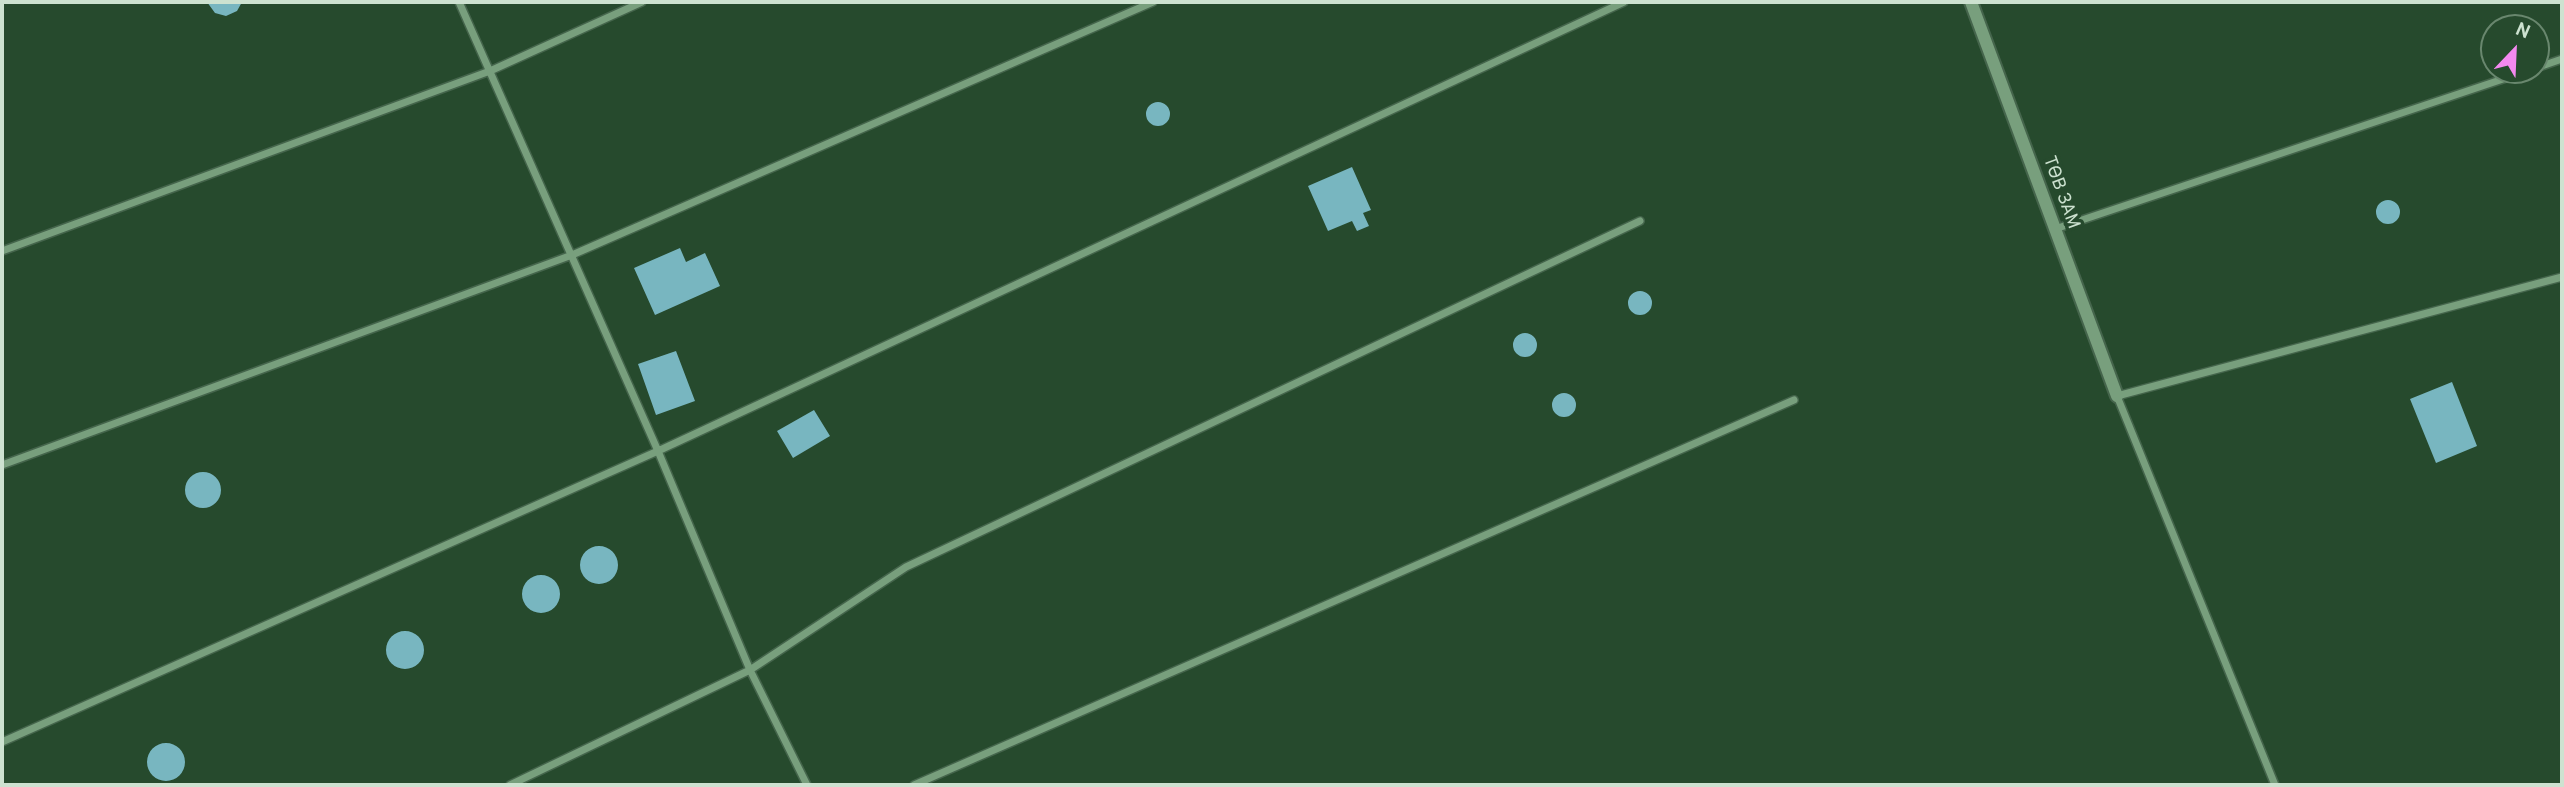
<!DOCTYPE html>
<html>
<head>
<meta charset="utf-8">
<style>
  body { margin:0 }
  #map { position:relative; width:2564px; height:787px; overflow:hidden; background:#264a2d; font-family:Overpass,sans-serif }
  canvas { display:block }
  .frame { position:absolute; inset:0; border:4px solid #cde2d0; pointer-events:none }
  .north { position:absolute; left:2480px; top:14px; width:70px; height:70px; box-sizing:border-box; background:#264a2d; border:2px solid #69876e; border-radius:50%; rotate:23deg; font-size:19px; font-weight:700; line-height:28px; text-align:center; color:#cde2d0 }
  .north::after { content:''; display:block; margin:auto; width:24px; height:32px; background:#f489f0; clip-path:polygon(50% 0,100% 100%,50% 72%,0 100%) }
</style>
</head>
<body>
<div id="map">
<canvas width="2564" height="787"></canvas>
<div class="frame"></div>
<div class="north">N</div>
</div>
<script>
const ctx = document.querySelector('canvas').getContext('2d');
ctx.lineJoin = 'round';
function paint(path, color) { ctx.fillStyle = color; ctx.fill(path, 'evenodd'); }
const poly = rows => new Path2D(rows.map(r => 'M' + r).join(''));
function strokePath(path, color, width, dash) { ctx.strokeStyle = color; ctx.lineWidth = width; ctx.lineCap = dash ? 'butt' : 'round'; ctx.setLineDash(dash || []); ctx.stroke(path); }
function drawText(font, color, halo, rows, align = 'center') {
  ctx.font = font + ' Overpass,sans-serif'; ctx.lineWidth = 7; ctx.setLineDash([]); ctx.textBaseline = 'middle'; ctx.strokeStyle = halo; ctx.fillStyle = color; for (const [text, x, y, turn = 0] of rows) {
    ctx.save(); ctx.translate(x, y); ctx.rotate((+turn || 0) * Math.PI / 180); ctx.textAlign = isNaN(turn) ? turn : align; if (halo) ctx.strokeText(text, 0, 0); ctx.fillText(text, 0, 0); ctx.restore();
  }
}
paint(poly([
  [207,2,242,2,237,11,226,16,215,13],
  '1146 114a12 12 0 1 1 24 0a12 12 0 1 1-24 0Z',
  [1352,167,1371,210,1363,213,1369,226,1357,231,1352,221,1328,231,1308,186],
  '2376 212a12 12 0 1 1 24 0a12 12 0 1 1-24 0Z',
  [680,248,686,262,705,253,720,286,655,315,634,268],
  '1628 303a12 12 0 1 1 24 0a12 12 0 1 1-24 0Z',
  '1513 345a12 12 0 1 1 24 0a12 12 0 1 1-24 0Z',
  [676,351,695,401,656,415,638,364],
  [2452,382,2477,446,2436,463,2410,399],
  '1552 405a12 12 0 1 1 24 0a12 12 0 1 1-24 0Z',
  [814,410,830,436,793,458,777,431],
  '185 490a18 18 0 1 1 36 0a18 18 0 1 1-36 0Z',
  '580 565a19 19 0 1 1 38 0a19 19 0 1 1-38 0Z',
  '522 594a19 19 0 1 1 38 0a19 19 0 1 1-38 0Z',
  '386 650a19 19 0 1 1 38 0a19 19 0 1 1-38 0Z',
  '147 762a19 19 0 1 1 38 0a19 19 0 1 1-38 0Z'
]), '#78b6c0');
const minor = poly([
  [459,2,658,451,750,670,807,785],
  [2536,68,2562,59],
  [2055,229,2530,70],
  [2,251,490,71,642,2],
  [2,465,572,255,1153,2],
  [2,742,658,451,1624,2],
  [510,785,750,670,906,567,1640,221],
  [914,785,1794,400],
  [2275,785,2117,396,2562,277]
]);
const tertiary = poly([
  [1971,2,2117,396]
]);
strokePath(minor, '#45654c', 10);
strokePath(tertiary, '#45654c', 16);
strokePath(minor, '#789f7d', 7);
strokePath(tertiary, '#789f7d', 12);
drawText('18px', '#cde2d0', '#264a2d', [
  ["ТӨВ ЗАМ",2060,193,70]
]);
</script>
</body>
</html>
